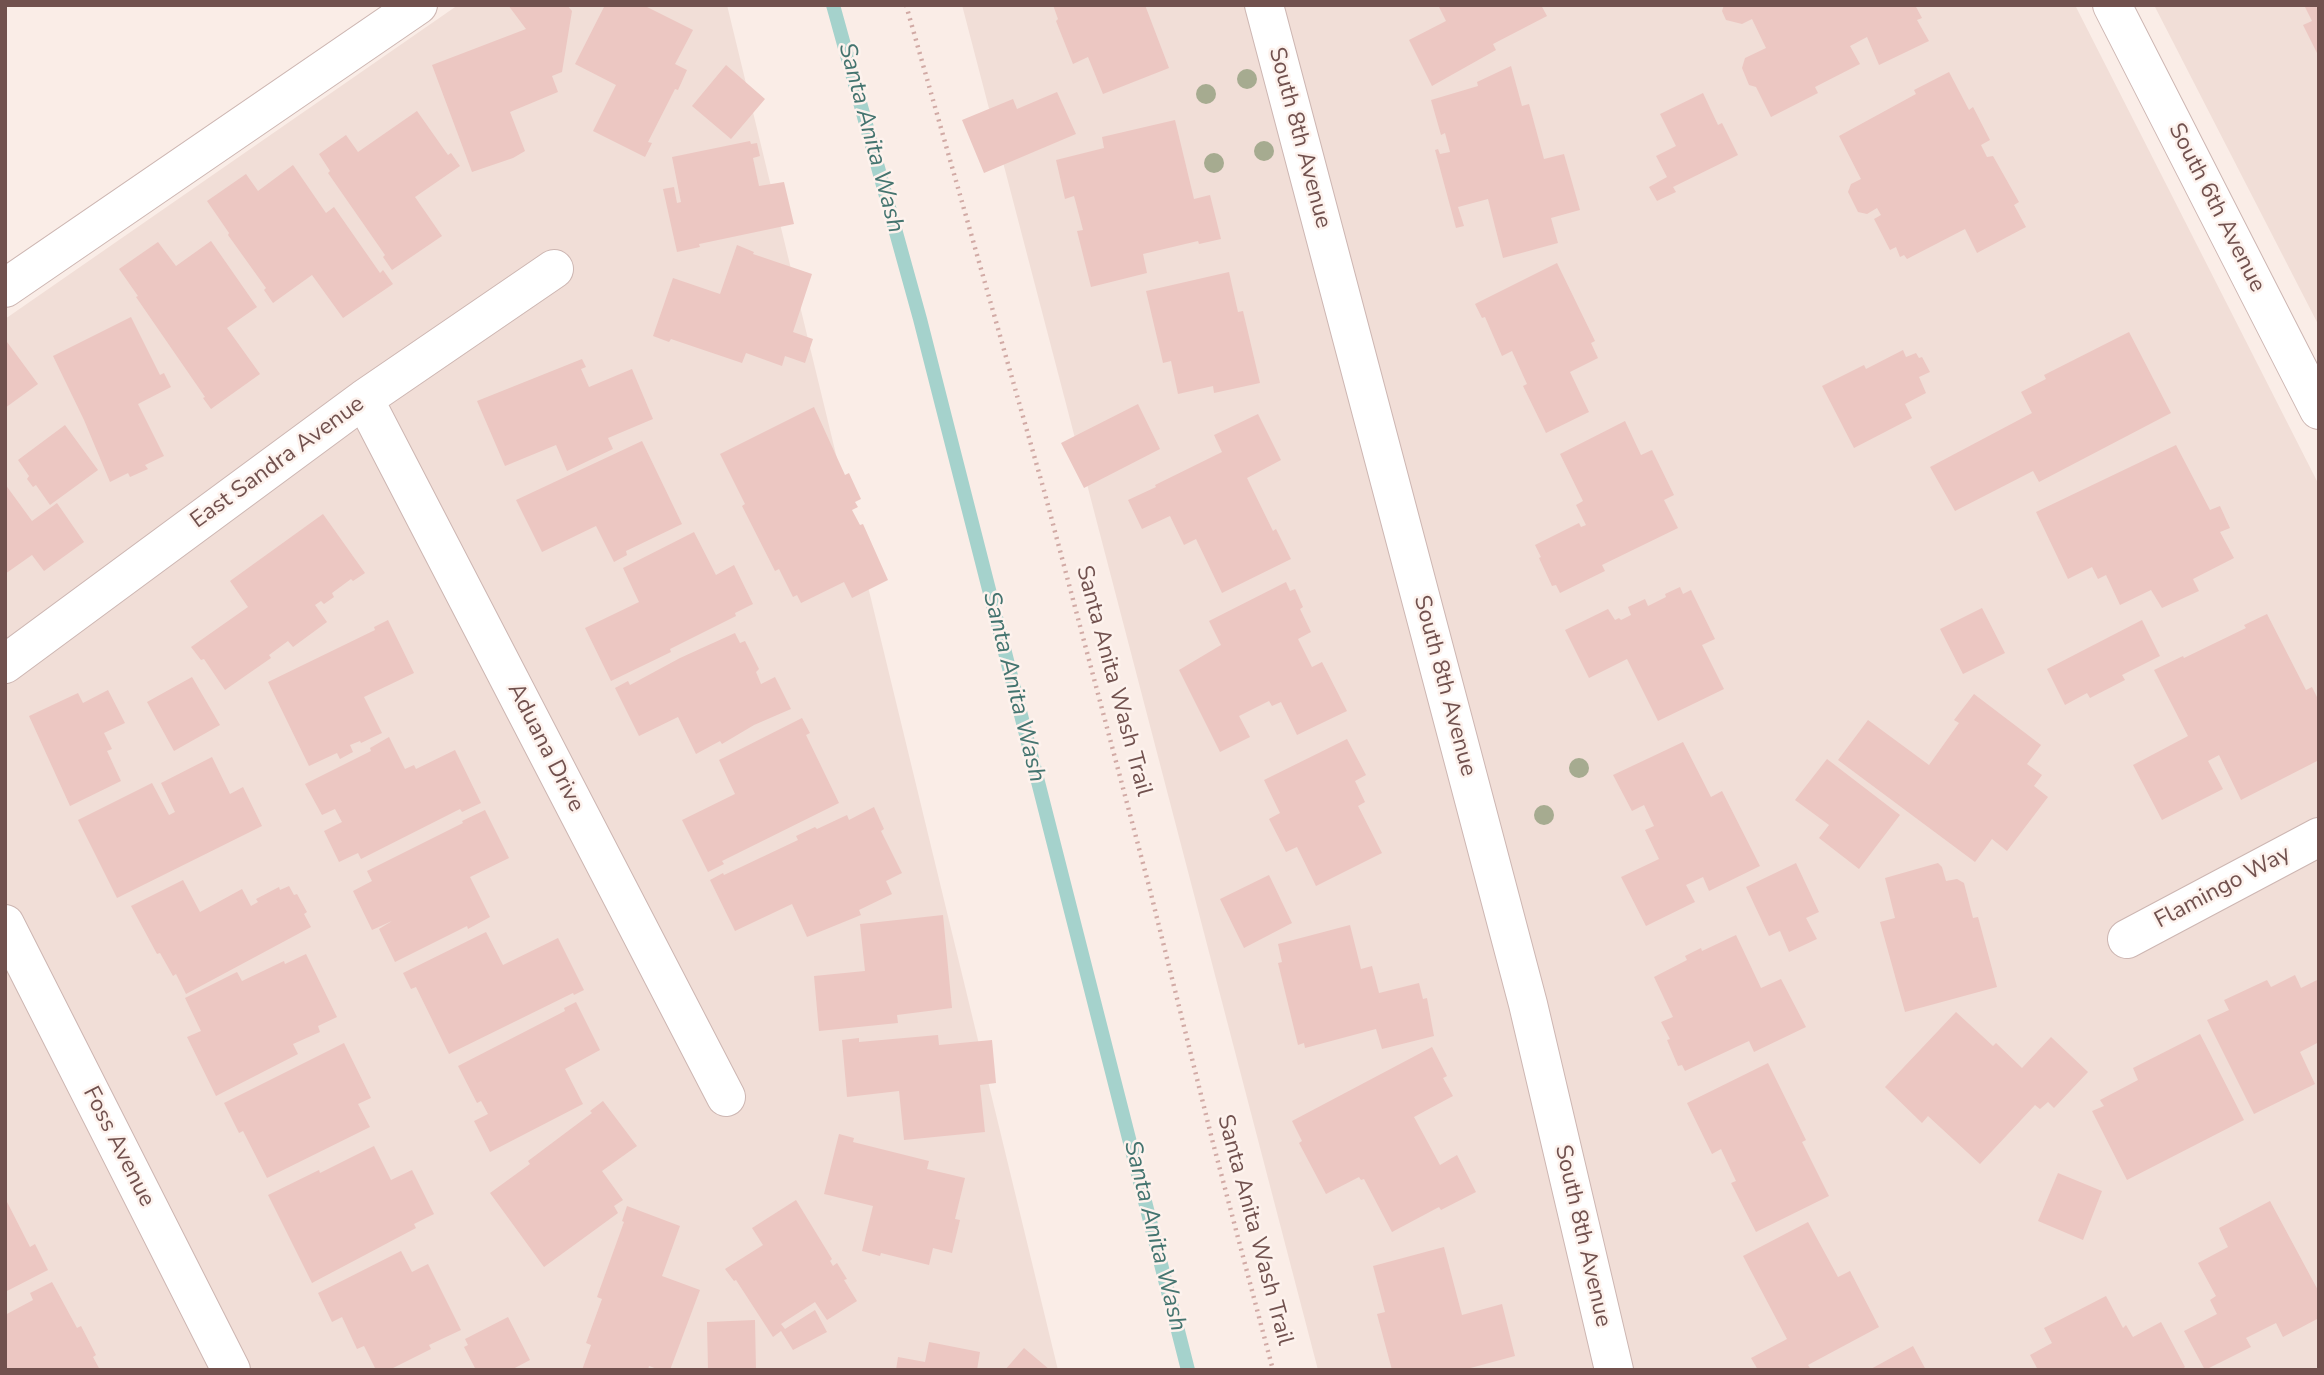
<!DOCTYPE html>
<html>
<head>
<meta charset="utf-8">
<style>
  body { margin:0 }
  #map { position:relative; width:2324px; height:1375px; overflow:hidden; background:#faede7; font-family:"Nunito Sans",sans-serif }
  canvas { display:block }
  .frame { position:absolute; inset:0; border:7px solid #71514e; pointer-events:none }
</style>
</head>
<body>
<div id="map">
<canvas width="2324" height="1375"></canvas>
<div class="frame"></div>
</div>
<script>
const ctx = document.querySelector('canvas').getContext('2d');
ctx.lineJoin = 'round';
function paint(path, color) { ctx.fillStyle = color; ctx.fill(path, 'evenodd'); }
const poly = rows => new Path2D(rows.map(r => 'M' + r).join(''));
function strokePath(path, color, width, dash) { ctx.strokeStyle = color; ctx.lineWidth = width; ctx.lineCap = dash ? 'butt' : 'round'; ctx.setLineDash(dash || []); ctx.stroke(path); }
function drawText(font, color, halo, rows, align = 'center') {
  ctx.font = font + ' "Nunito Sans",sans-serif'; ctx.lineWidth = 5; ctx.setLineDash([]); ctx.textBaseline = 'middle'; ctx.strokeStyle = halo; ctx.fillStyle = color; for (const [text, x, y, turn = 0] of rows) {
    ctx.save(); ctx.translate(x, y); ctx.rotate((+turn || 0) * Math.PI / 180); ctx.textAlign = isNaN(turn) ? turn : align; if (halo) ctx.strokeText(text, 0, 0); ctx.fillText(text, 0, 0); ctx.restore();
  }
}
paint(poly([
  [458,5,727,5,1058,1370,5,1370,5,319],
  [962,5,2075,5,2319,485,2319,1370,1318,1370],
  [2154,5,2319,5,2319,326]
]), '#f1ded7');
strokePath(poly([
  [833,5,920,319,1188,1370]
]), '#a5d2cc', 14);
paint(poly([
  [508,5,567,5,572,11,562,72,552,76,558,92,510,112,525,151,513,158,472,172,432,65,526,29],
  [605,5,643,5,693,30,675,64,687,70,678,90,675,89,648,142,652,143,645,157,593,131,616,85,575,64],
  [1053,5,1145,5,1169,68,1103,94,1088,57,1073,64,1056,21,1058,19],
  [1438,5,1541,5,1547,16,1493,44,1496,50,1432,86,1409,40,1446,21],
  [1724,5,1915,5,1922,18,1917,20,1929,41,1879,65,1867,37,1850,46,1860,64,1815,87,1818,93,1771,117,1756,87,1749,85,1742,68,1745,58,1766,48,1752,19,1742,24,1726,20,1722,11],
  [2304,5,2319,5,2319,57,2303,25,2312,21],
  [726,65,765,99,731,139,692,106],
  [1511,66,1522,106,1529,104,1544,159,1564,154,1580,210,1551,218,1558,243,1503,258,1488,199,1458,207,1464,226,1456,228,1435,150,1438,149,1440,154,1450,152,1445,133,1441,135,1431,100,1478,86,1477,82],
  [1949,72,1969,110,1973,107,1990,140,1981,145,1987,157,1993,156,2019,202,2014,205,2026,227,1977,253,1965,229,1907,259,1904,255,1900,257,1896,247,1890,250,1874,219,1881,215,1877,208,1867,214,1858,212,1848,192,1851,184,1861,179,1839,136,1916,94,1914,90],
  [1057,92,1076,134,984,173,962,120,1013,99,1017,109],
  [1703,93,1718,125,1722,123,1738,155,1673,187,1676,192,1657,201,1649,187,1667,177,1656,156,1676,146,1660,114],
  [417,111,448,155,451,153,460,166,415,197,442,236,392,270,383,257,385,255,328,173,330,171,319,154,346,135,358,152],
  [1175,120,1194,199,1210,195,1221,239,1199,244,1198,241,1143,254,1147,273,1091,287,1077,231,1083,230,1074,196,1065,199,1056,160,1104,148,1102,137],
  [750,141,751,144,757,143,760,156,753,158,759,186,784,182,794,224,699,244,700,247,677,252,663,189,674,187,677,203,681,202,672,157],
  [293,165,326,213,334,207,380,273,383,270,393,284,343,318,312,275,273,303,264,290,266,288,228,235,229,233,207,201,246,174,258,191],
  [211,241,257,307,227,328,260,374,211,409,203,398,205,397,136,297,138,296,119,269,158,242,176,266],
  [737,245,754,252,753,254,812,274,793,332,813,339,805,363,785,356,782,366,746,353,742,363,671,339,669,342,653,336,673,278,720,294],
  [1557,263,1595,341,1591,343,1598,358,1570,372,1589,412,1546,433,1523,386,1527,384,1512,351,1502,356,1485,317,1482,318,1475,304],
  [1229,272,1238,312,1243,311,1260,383,1214,393,1213,386,1178,394,1171,361,1163,363,1146,291],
  [131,317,160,375,164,373,171,387,138,404,164,456,145,465,148,469,130,477,128,473,110,482,84,420,53,356],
  [2129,332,2171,413,2039,482,2033,471,1955,511,1930,467,2032,413,2021,392,2046,379,2044,375],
  [7,342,38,384,5,408,5,344],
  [1903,350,1906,357,1916,353,1919,358,1922,357,1930,372,1919,377,1926,393,1905,404,1912,418,1854,448,1822,386,1864,365,1866,369],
  [582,359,586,367,581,369,589,387,632,369,653,419,608,438,613,449,567,471,556,445,505,466,477,401],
  [1138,404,1160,449,1084,488,1061,443],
  [814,407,845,475,849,473,861,499,855,502,858,507,852,510,860,525,863,524,888,580,852,598,844,582,801,603,797,595,793,597,779,569,775,571,742,506,745,504,720,454],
  [1258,414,1281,460,1247,478,1273,531,1276,529,1291,559,1222,593,1196,539,1184,545,1170,516,1142,529,1128,500,1156,487,1155,485,1222,452,1214,435],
  [1625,421,1641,455,1652,450,1674,495,1664,500,1678,528,1602,565,1605,571,1560,593,1556,585,1552,586,1539,558,1541,557,1535,545,1579,523,1581,527,1586,525,1576,505,1583,501,1560,454],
  [65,425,98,470,50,505,36,485,33,487,27,479,29,476,18,460],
  [642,441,682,524,626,551,627,555,614,562,596,526,542,552,516,500],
  [2176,445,2210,510,2220,506,2230,528,2220,532,2234,558,2193,579,2199,591,2162,608,2151,590,2120,605,2106,575,2098,579,2092,567,2068,579,2036,512],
  [5,484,32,521,57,503,84,542,44,571,32,555,5,574],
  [323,514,365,573,353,581,351,579,332,593,334,597,324,604,321,601,315,605,327,622,293,647,288,641,269,655,271,658,225,690,204,659,201,660,191,647,248,607,230,581],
  [694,532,716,575,734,565,753,604,735,613,736,616,670,649,671,652,611,681,585,628,639,602,623,568],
  [1286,582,1290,591,1295,589,1303,607,1300,609,1311,632,1298,639,1312,667,1322,662,1347,711,1297,735,1281,702,1272,706,1269,701,1239,716,1250,737,1220,752,1179,670,1221,645,1209,621],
  [1680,587,1683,594,1691,590,1715,639,1702,645,1724,689,1658,721,1627,659,1589,678,1565,630,1608,609,1615,620,1619,618,1621,620,1631,615,1628,607,1645,599,1648,606,1666,597,1665,594],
  [1982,608,2005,653,1963,674,1940,629],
  [2267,614,2306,690,2312,687,2319,701,2319,760,2241,800,2219,755,2208,761,2223,789,2162,820,2133,765,2188,736,2154,670,2183,656,2184,658,2246,628,2244,625],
  [388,620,414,673,364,697,382,733,361,743,360,741,350,745,353,752,340,759,337,753,309,766,268,682,375,630,374,627],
  [2142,620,2160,656,2122,675,2125,680,2090,698,2087,693,2065,705,2047,669],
  [735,633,740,643,745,641,759,669,756,672,761,684,775,677,791,709,754,725,722,744,720,741,696,754,678,717,639,736,615,688,628,681,630,685,680,658],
  [192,677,220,725,174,751,147,702],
  [108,690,125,723,104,733,112,749,107,751,121,781,70,806,29,716,78,693,83,703],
  [1974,694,2041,745,2027,764,2042,775,2034,786,2048,797,2007,851,1992,839,1975,862,1838,760,1868,720,1929,765,1959,723,1954,720],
  [802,718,810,733,806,735,839,803,722,861,724,864,708,872,682,820,735,794,719,760],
  [389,737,405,769,414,765,416,769,455,750,481,803,462,812,460,809,361,859,358,853,339,862,324,831,342,822,335,809,322,815,305,784,371,751,370,748],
  [1347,739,1366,775,1355,781,1365,802,1358,806,1382,853,1316,886,1297,847,1286,852,1269,819,1280,813,1264,780],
  [1683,742,1711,797,1722,791,1760,866,1709,891,1703,877,1686,885,1695,902,1646,926,1621,877,1659,859,1645,830,1654,826,1644,805,1632,811,1613,775],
  [212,757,230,794,243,787,262,826,117,898,78,820,152,783,169,815,175,812,161,783],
  [1827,759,1900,815,1859,869,1819,838,1829,825,1795,800],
  [874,807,884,829,881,831,902,873,886,881,892,894,859,910,861,915,807,937,792,904,735,931,710,880,723,873,724,875,798,840,796,836,815,827,817,829,847,815,849,820],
  [485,810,509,858,470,877,490,917,468,929,467,926,395,962,379,929,392,921,372,930,353,891,372,881,367,871,463,823,462,821],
  [1796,863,1819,912,1806,918,1817,939,1789,952,1780,931,1769,936,1746,887],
  [1938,863,1942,867,1946,881,1957,879,1964,883,1973,918,1978,917,1997,987,1905,1012,1880,922,1895,918,1885,878],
  [1269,875,1292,923,1244,948,1220,899],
  [183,880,200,912,242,889,251,906,258,902,256,899,279,887,280,890,289,886,294,895,297,894,307,912,304,914,311,927,186,994,176,974,173,976,160,953,157,954,131,906],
  [943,915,952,1008,897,1015,898,1023,819,1031,814,976,865,971,860,924],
  [1350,925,1361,969,1372,966,1379,993,1419,983,1423,999,1427,998,1434,1036,1382,1049,1376,1029,1305,1048,1304,1043,1298,1045,1278,963,1282,962,1278,944],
  [486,932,503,965,558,938,584,990,574,995,573,993,449,1054,416,987,411,989,403,973],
  [1736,935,1761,988,1781,979,1806,1027,1754,1052,1749,1041,1685,1071,1682,1065,1678,1066,1667,1040,1670,1039,1661,1022,1673,1017,1654,977,1687,960,1685,956,1701,948,1702,951],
  [306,954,337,1017,318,1026,320,1032,293,1044,298,1054,216,1096,187,1037,201,1031,185,998,237,972,242,981,284,961,285,964],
  [2295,975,2301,988,2319,979,2319,1042,2300,1052,2315,1084,2254,1114,2207,1020,2229,1010,2224,1000,2267,980,2271,987],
  [576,1002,600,1050,565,1069,583,1104,490,1152,474,1121,488,1114,481,1101,477,1103,458,1066,565,1011,564,1008],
  [1956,1012,1993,1046,1996,1043,2022,1068,2051,1037,2088,1072,2054,1108,2048,1102,2040,1109,2035,1105,1980,1164,1928,1116,1922,1123,1885,1087],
  [2200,1034,2244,1120,2127,1180,2092,1111,2104,1106,2100,1100,2138,1080,2133,1068],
  [938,1035,939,1045,992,1040,996,1083,980,1085,985,1132,904,1140,899,1091,847,1097,842,1040,859,1038,859,1042],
  [344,1043,371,1098,358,1104,370,1127,267,1178,243,1131,239,1133,224,1103],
  [1432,1047,1447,1076,1443,1078,1453,1096,1414,1117,1440,1165,1457,1155,1476,1192,1441,1210,1439,1207,1392,1232,1364,1179,1361,1180,1359,1177,1326,1194,1299,1143,1302,1141,1292,1121],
  [1768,1063,1806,1140,1802,1142,1829,1196,1756,1232,1731,1183,1736,1181,1721,1149,1712,1154,1687,1103],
  [603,1101,637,1146,602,1171,623,1200,614,1206,618,1213,544,1267,490,1193,530,1164,528,1161,592,1113,590,1111],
  [839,1134,854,1138,853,1142,929,1161,927,1169,965,1178,955,1219,960,1220,952,1253,933,1248,929,1265,881,1253,880,1256,862,1251,873,1206,824,1194],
  [374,1146,391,1180,412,1170,434,1214,414,1224,416,1228,312,1283,268,1195,319,1170,320,1173],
  [2058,1173,2102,1191,2083,1240,2038,1221],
  [5,1198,30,1247,35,1244,48,1270,5,1292],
  [796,1200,832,1259,830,1261,833,1266,837,1263,847,1279,844,1280,857,1301,827,1320,815,1302,781,1324,785,1329,815,1310,827,1332,793,1350,781,1331,773,1337,736,1280,734,1281,725,1269,763,1245,752,1228],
  [2270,1201,2319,1292,2319,1318,2283,1337,2276,1323,2246,1338,2251,1347,2205,1370,2184,1331,2217,1314,2210,1300,2216,1296,2198,1263,2228,1247,2219,1228],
  [627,1206,680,1226,662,1276,700,1290,670,1370,660,1370,649,1366,648,1370,582,1370,591,1345,586,1343,602,1299,597,1297,624,1222,622,1221],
  [1808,1222,1838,1277,1850,1271,1879,1327,1808,1365,1811,1370,1758,1370,1751,1358,1787,1339,1743,1256],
  [1444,1247,1462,1315,1502,1304,1515,1356,1463,1370,1392,1370,1377,1314,1385,1312,1373,1266],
  [401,1251,412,1272,428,1264,461,1330,429,1345,431,1349,389,1370,376,1370,364,1346,357,1349,342,1317,332,1322,318,1293],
  [52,1282,77,1328,81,1326,96,1355,93,1357,100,1370,5,1370,5,1315,33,1300,30,1293],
  [2106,1296,2123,1328,2126,1325,2133,1337,2161,1322,2185,1367,2181,1370,2038,1370,2030,1355,2052,1343,2044,1328],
  [508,1317,530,1360,511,1370,476,1370,464,1347,468,1345,465,1339],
  [755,1320,756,1370,708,1370,707,1322],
  [929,1342,980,1352,977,1370,896,1370,898,1357,925,1362],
  [1913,1346,1926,1370,1869,1370],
  [1024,1348,1050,1370,1005,1370]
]), '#ecc7c2');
const minor = poly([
  [1264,5,1528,1004,1614,1370],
  [2112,5,2319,410],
  [5,288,418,5],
  [364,399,726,1097],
  [5,664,364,399,554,269],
  [5,924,231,1370],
  [2127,939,2319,837]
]);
strokePath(minor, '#cdb6b2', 40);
strokePath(poly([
  [906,5,1045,494,1149,886,1213,1143,1273,1370]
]), '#d1aaa5', 4.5, [2, 5]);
strokePath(minor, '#fff', 38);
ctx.fillStyle = '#a6ab90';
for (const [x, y] of [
  [1247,79],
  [1206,94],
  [1264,151],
  [1214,163],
  [1579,768],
  [1544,815]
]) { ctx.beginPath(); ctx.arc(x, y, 10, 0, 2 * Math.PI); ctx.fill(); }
drawText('23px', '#71514e', '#fdf2ed', [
  ["South 8th Avenue",1299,138,75],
  ["South 6th Avenue",2216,208,63],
  ["East Sandra Avenue",278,463,-36],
  ["Santa Anita Wash Trail",1113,681,75],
  ["South 8th Avenue",1444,686,75],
  ["Aduana Drive",545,748,63],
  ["Flamingo Way",2223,888,-28],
  ["Foss Avenue",118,1147,63],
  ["Santa Anita Wash Trail",1254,1230,75],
  ["South 8th Avenue",1582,1236,77]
]);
drawText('italic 24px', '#44746f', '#fdf2ed', [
  ["Santa Anita Wash",870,138,75],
  ["Santa Anita Wash",1013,687,76],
  ["Santa Anita Wash",1154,1236,76]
]);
</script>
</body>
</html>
